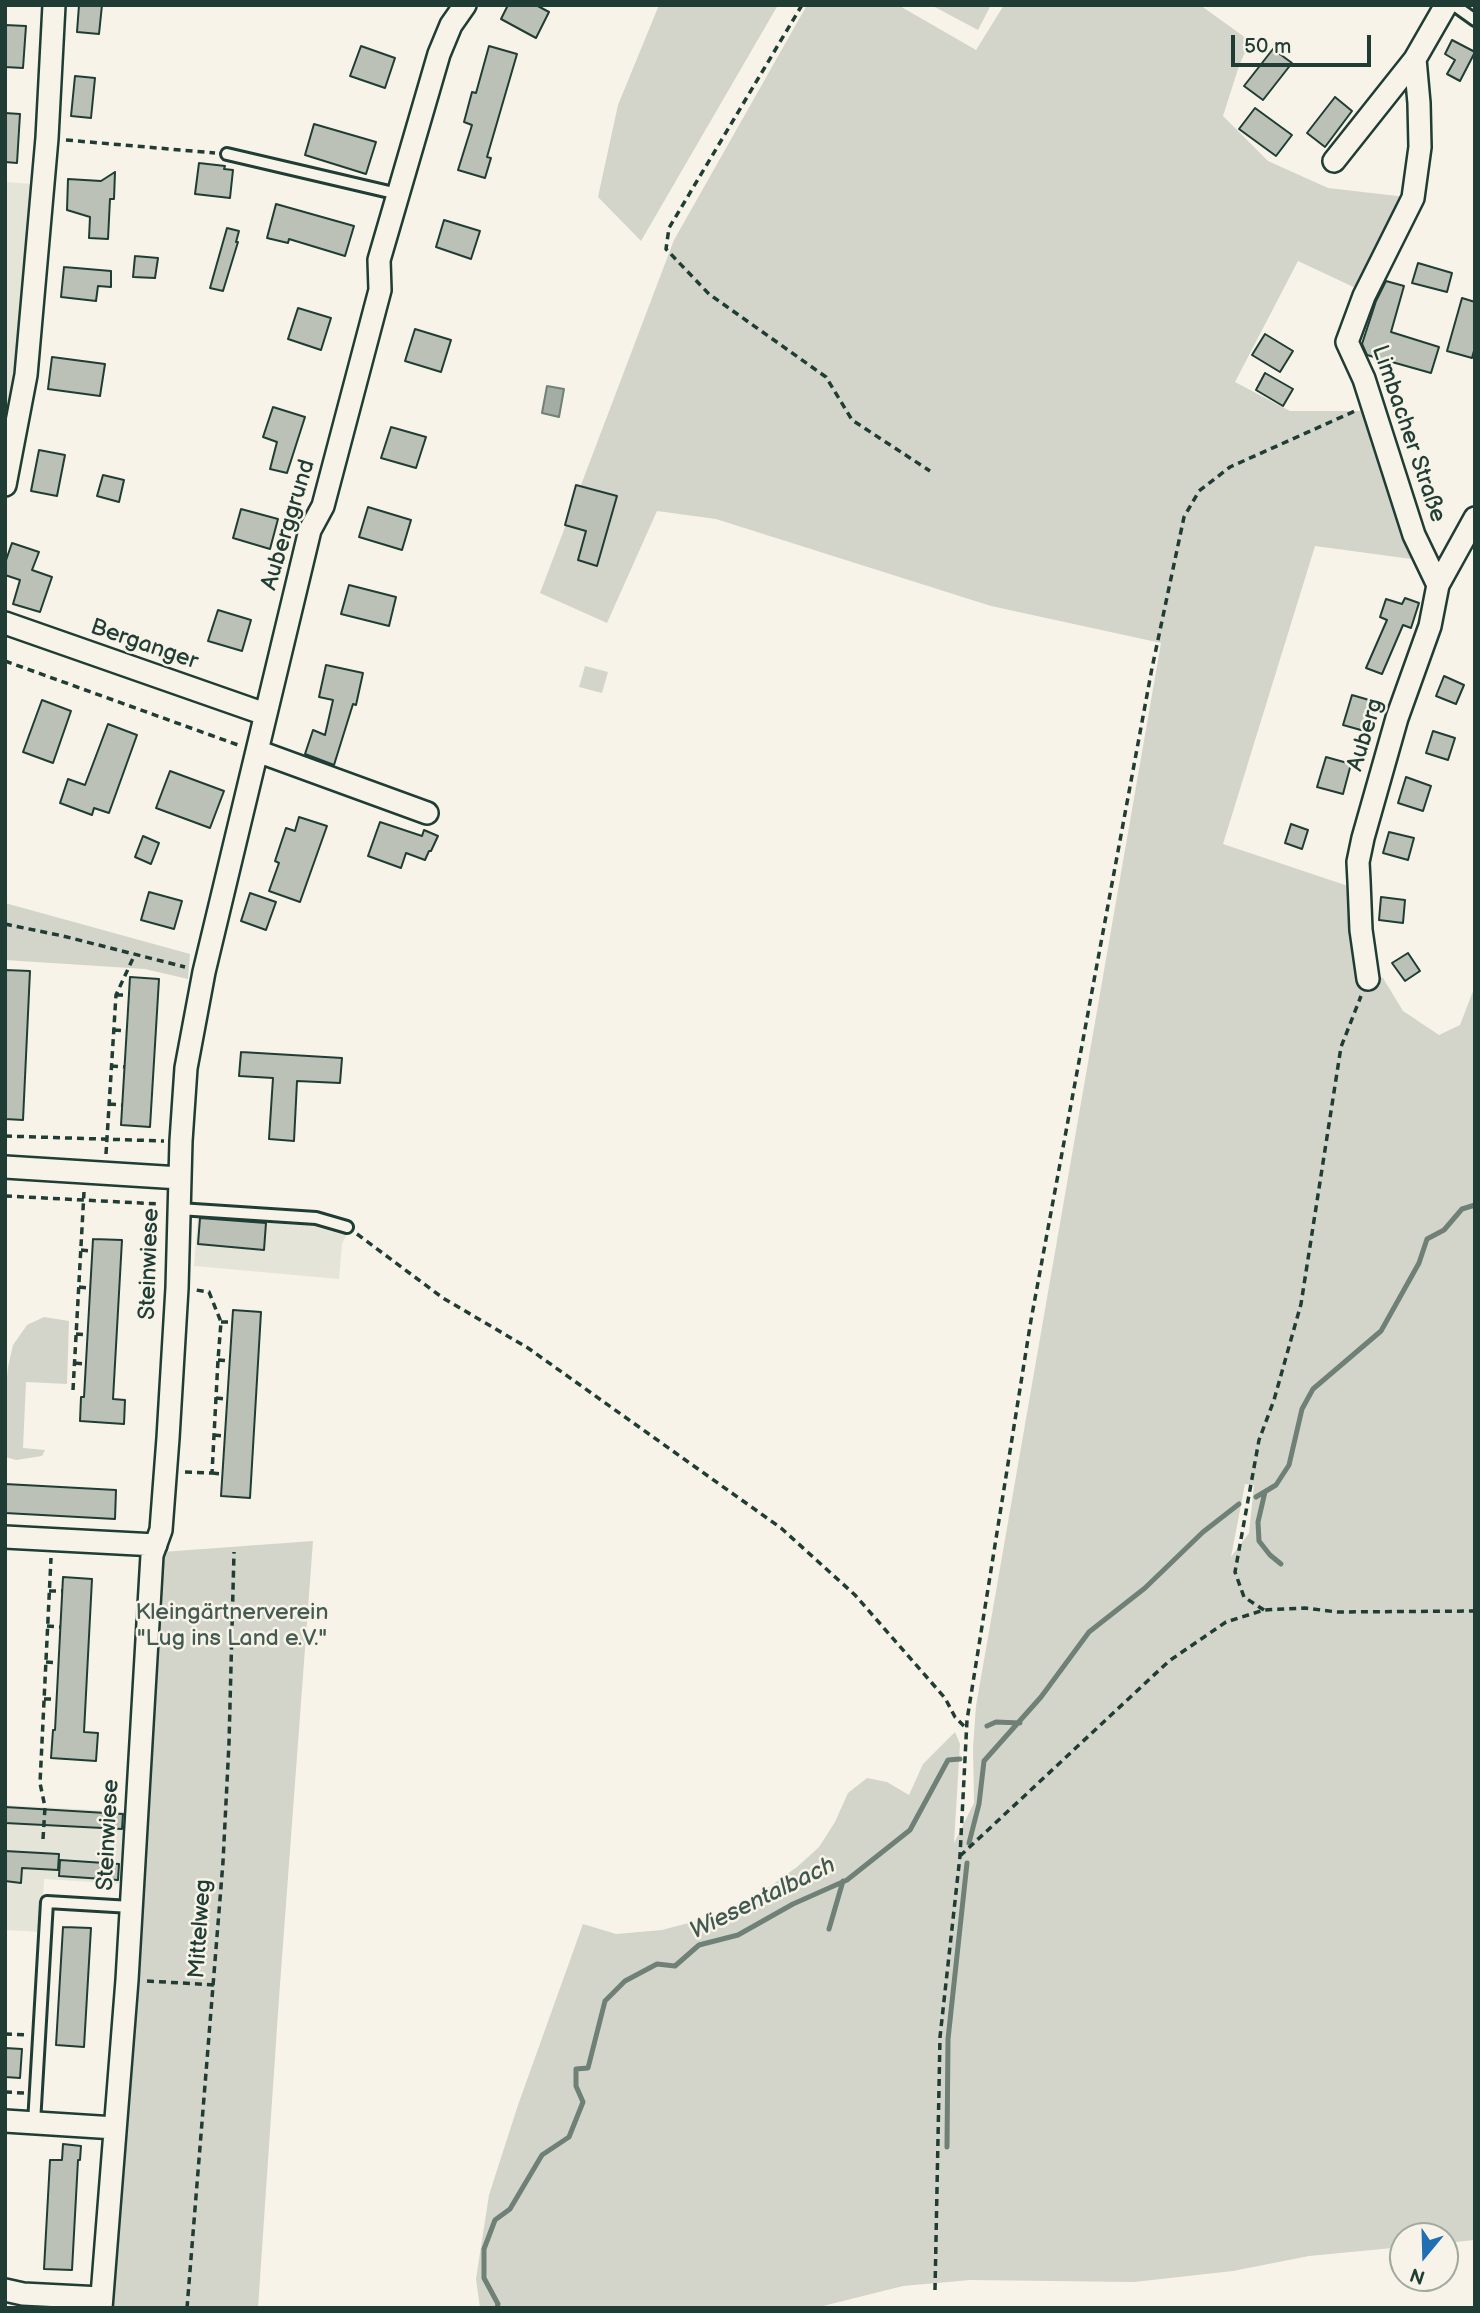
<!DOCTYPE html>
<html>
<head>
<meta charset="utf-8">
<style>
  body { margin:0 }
  #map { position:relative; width:1480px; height:2313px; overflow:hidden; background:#f7f3e8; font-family:"Balsamiq Sans",sans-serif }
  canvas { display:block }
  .frame { position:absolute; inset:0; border:7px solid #1f3d34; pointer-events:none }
  .north { position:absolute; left:1389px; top:2222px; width:70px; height:70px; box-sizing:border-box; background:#f7f3e8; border:2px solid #a1aaa0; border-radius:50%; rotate:199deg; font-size:19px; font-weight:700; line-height:28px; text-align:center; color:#1f3d34 }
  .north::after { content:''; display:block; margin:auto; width:24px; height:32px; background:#1f6fb2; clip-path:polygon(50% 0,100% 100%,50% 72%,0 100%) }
  .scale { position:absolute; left:1231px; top:35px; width:140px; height:32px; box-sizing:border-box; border:4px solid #1f3d34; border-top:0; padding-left:9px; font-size:21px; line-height:24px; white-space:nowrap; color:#1f3d34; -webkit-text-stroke:5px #f7f3e8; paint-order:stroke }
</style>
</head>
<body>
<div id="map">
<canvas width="1480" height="2313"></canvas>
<div class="frame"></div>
<div class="north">N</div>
<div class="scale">50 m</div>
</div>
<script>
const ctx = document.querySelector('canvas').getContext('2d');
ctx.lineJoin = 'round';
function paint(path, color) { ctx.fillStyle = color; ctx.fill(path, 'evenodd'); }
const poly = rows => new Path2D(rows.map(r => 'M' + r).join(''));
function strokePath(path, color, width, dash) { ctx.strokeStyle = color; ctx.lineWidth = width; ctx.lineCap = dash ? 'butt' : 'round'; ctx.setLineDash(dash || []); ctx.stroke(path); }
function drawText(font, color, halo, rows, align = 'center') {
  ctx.font = font + ' "Balsamiq Sans",sans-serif'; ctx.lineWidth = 5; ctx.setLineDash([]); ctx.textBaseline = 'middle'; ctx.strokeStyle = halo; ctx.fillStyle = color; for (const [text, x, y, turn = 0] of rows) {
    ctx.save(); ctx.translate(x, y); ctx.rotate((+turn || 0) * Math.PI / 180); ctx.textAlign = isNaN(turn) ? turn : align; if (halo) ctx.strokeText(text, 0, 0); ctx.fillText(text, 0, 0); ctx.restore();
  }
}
paint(poly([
  [5,182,33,184,27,289,5,437],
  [198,1212,326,1224,348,1231,342,1244,339,1279,194,1266],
  [5,1805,130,1812,126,1884,44,1879,41,1932,5,1930]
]), '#e5e4d9');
paint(poly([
  [659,5,778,5,641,241,598,197,618,105],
  [807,5,898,5,976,50,1004,5,1200,5,1250,41,1239,66,1223,116,1268,161,1328,188,1406,197,1362,291,1298,261,1235,382,1290,411,1369,411,1419,560,1315,546,1223,844,1351,887,1361,971,1383,978,1403,1011,1439,1035,1460,1025,1475,986,1475,2240,1445,2243,1445,2236,1403,2236,1403,2247,1309,2256,1233,2271,1134,2282,970,2280,903,2286,815,2308,480,2308,476,2279,489,2195,518,2105,583,1924,616,1934,662,1930,715,1916,754,1898,797,1867,819,1847,835,1822,848,1793,867,1778,887,1782,909,1795,923,1764,955,1732,960,1744,954,1843,974,1803,973,1748,976,1706,1161,643,991,606,716,519,657,511,607,623,540,593,674,240],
  [1245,1484,1254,1485,1249,1533,1231,1557],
  [931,5,991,5,978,30],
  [585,666,608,672,602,693,579,687],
  [5,903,190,954,188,979,145,969,5,960],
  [44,1317,69,1321,67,1384,26,1382,23,1448,45,1450,42,1456,16,1460,5,1457,5,1397,8,1367,13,1345,27,1325],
  [313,1541,279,1998,258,2308,112,2308,162,1552]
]), '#d3d5ca');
const water = poly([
  [547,386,564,389,559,417,542,413,547,386]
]);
paint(water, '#a4ada3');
strokePath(water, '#6f8077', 2);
strokePath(poly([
  [1265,1492,1258,1522,1259,1541,1270,1555,1281,1564],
  [1256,1497,1276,1485,1289,1465,1302,1409,1313,1389,1381,1331,1419,1263,1427,1239,1444,1230,1462,1209,1475,1205],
  [987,1726,996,1722,1020,1723],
  [969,1843,979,1804,984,1761,1041,1697,1089,1632,1145,1588,1203,1532,1239,1504],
  [829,1929,843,1881],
  [947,2147,948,2039,967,1863],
  [497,2308,498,2304,484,2278,484,2249,495,2220,510,2209,542,2155,569,2137,583,2102,576,2086,576,2069,588,2068,605,2001,625,1981,657,1964,675,1966,699,1945,738,1935,793,1904,847,1880,910,1830,948,1760,960,1759]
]), '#6f8077', 5);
const building = poly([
  [79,5,102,5,99,34,77,32,79,5],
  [508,5,536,5,549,12,536,38,501,19,508,5],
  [5,25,26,26,23,68,5,67,5,25],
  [1452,40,1475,52,1460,81,1447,74,1455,60,1445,54,1452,40],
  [361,46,395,58,385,88,350,76,361,46],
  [489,46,517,54,487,157,491,158,485,178,458,170,472,125,464,122,472,92,476,93,489,46],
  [1273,49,1292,63,1263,100,1244,86,1273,49],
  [75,76,95,78,91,118,71,116,75,76],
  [1335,97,1352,111,1325,147,1307,133,1335,97],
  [1255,108,1292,135,1276,156,1239,129,1255,108],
  [5,113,20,114,17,163,5,162,5,113],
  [314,124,376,142,366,174,305,155,314,124],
  [199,163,225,166,224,169,233,170,230,198,195,194,199,163],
  [115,172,114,199,110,199,108,239,89,238,90,217,67,210,68,179,101,181,115,172],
  [276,204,354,226,345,256,289,239,288,243,267,238,276,204],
  [444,220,480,231,471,259,436,247,444,220],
  [227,228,239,231,236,242,238,242,223,291,210,288,227,228],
  [135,256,158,258,155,278,133,277,135,256],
  [1418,263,1452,273,1447,292,1412,283,1418,263],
  [64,267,111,271,111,287,98,286,96,301,61,297,64,267],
  [1386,281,1404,286,1391,332,1439,347,1431,373,1367,355,1362,344,1376,301,1386,281],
  [1462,298,1475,302,1475,347,1472,358,1447,351,1462,298],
  [298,308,331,318,321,350,288,339,298,308],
  [415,329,451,340,441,372,405,361,415,329],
  [1265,334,1293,351,1280,372,1252,355,1265,334],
  [52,357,105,364,100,396,48,389,52,357],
  [1265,373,1293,389,1283,406,1256,390,1265,373],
  [273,407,305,417,287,473,270,469,277,442,263,437,273,407],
  [391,427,426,437,416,468,381,458,391,427],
  [39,450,65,455,57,496,31,491,39,450],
  [103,475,124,480,119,502,97,496,103,475],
  [576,485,617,496,597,566,578,560,586,531,565,525,576,485],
  [368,507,411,520,402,550,359,537,368,507],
  [241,509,278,519,270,549,233,538,241,509],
  [12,543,39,552,32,570,52,577,40,612,13,604,20,580,5,575,5,563,12,543],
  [349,585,396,597,389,626,341,614,349,585],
  [1405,598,1419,603,1411,628,1403,625,1382,674,1366,668,1387,620,1380,617,1386,599,1402,604,1405,598],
  [218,610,251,620,242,651,208,641,218,610],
  [326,665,363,673,356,705,353,704,334,765,305,754,313,730,325,735,333,700,319,697,326,665],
  [1444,676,1464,685,1456,704,1436,696,1444,676],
  [1352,695,1376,702,1368,732,1343,725,1352,695],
  [42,700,71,711,53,763,23,752,42,700],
  [108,724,137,735,109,813,94,808,92,815,60,803,68,779,85,785,108,724],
  [1433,731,1455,738,1448,760,1426,753,1433,731],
  [1326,757,1351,764,1343,794,1317,787,1326,757],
  [170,771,224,791,210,828,156,808,170,771],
  [1406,777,1431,786,1423,811,1398,803,1406,777],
  [299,817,327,826,300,902,269,891,279,863,275,861,286,828,295,831,299,817],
  [380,822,422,836,424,830,438,836,431,851,429,851,425,860,406,853,401,868,368,856,380,822],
  [1291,824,1308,830,1302,849,1285,843,1291,824],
  [1389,832,1414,838,1408,860,1383,853,1389,832],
  [143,836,159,843,151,864,135,857,143,836],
  [149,892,182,901,174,929,141,920,149,892],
  [250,893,276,902,266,930,241,921,250,893],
  [1381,897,1405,900,1403,923,1379,920,1381,897],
  [1408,953,1420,971,1405,981,1392,963,1408,953],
  [5,970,30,971,23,1120,5,1119,5,970],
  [130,977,159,979,150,1127,121,1125,130,977],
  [241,1052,342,1058,340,1083,297,1081,294,1141,269,1139,273,1078,239,1076,241,1052],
  [200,1218,266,1223,264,1250,198,1244,200,1218],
  [93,1239,122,1240,113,1399,125,1400,124,1424,80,1421,81,1397,84,1397,93,1239],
  [233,1310,261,1312,250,1498,221,1496,233,1310],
  [5,1484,116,1490,115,1519,5,1513,5,1484],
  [63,1577,92,1579,84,1732,98,1733,96,1761,51,1758,53,1730,55,1730,63,1577],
  [5,1807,123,1814,122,1829,5,1823,5,1807],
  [5,1851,59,1854,58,1870,22,1868,21,1883,5,1881,5,1851],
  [60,1860,119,1864,118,1880,59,1876,60,1860],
  [63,1927,91,1928,84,2047,56,2045,63,1927],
  [5,2048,22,2049,20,2078,5,2077,5,2048],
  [63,2144,81,2146,80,2160,78,2160,72,2270,44,2269,50,2160,62,2160,63,2144]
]);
paint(building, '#bbc1b6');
strokePath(building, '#1f3d34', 2);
const service = poly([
  [1454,5,1475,20],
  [227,154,398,194],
  [179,1209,316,1218,347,1227],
  [34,2123,47,1902,131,1907]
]);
const minor = poly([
  [1415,59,1419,103,1420,147,1413,198,1364,296,1347,342,1364,379,1414,535,1438,585],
  [1334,161,1415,59,1446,5],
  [5,485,26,375,47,138,54,5],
  [5,623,265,714],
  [257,751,427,813],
  [1368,979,1361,930,1359,881,1358,862,1363,838,1397,718,1430,626,1438,585,1475,518],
  [5,1167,180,1178],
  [5,1537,156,1545],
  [5,2121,115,2128],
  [5,2290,23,2294,101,2298],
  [101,2308,127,1980,152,1555,161,1530,168,1438,177,1288,181,1141,186,1068,204,972,310,530,323,506,380,290,379,260,439,54,451,25,465,5]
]);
strokePath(service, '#1f3d34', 16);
strokePath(minor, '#1f3d34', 26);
strokePath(poly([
  [802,5,669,228,666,249,709,294,826,377,852,420,930,471],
  [66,140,215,153],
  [5,661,238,745],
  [5,924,63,936,185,967],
  [116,995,129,995],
  [114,1030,127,1031],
  [111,1066,125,1067],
  [109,1104,122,1105],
  [5,1136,164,1141],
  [106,1154,116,995,135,954],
  [5,1196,160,1204],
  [357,1234,443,1298,528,1348,781,1528,855,1595,945,1698,955,1717,967,1729],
  [81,1250,92,1251],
  [79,1287,90,1288],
  [221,1322,232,1322],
  [76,1334,88,1335],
  [218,1360,230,1361],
  [75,1363,86,1364],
  [73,1390,84,1192],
  [216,1398,227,1399],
  [214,1435,225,1436],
  [185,1472,212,1473,218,1360,221,1322,209,1292,196,1290],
  [212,1473,223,1474],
  [49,1591,62,1591],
  [1264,1610,1244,1597,1235,1572,1259,1440,1274,1400,1301,1304,1341,1047,1361,996],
  [47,1626,60,1627],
  [46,1662,59,1663],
  [44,1699,57,1699],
  [43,1839,45,1807,40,1783,51,1558],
  [960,1856,1169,1661,1226,1622,1264,1610,1305,1608,1337,1612,1475,1611],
  [147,1981,215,1985],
  [5,2034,27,2035],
  [5,2092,24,2093],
  [935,2290,940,2037,960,1856,967,1720,1031,1320,1152,668,1184,517,1199,491,1230,467,1355,411],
  [187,2308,223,1862,229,1743,234,1552]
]), '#1f3d34', 3.5, [7, 5]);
strokePath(service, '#f7f3e8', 10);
strokePath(minor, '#f7f3e8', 21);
drawText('23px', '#1f3d34', '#f7f3e8', [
  ["Limbacher Straße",1408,434,71],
  ["Auberggrund",289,525,-73],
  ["Berganger",144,645,19],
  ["Auberg",1366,735,-73],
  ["Steinwiese",150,1264,-88],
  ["Steinwiese",109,1835,-87],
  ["Mittelweg",201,1929,-86]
]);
drawText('23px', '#435b52', '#f7f3e8', [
  ["Kleingärtnerverein",232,1613],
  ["\"Lug ins Land e.V.\"",232,1639]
]);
drawText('italic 24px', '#405950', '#f7f3e8', [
  ["Wiesentalbach",763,1899,-26]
]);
</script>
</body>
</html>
